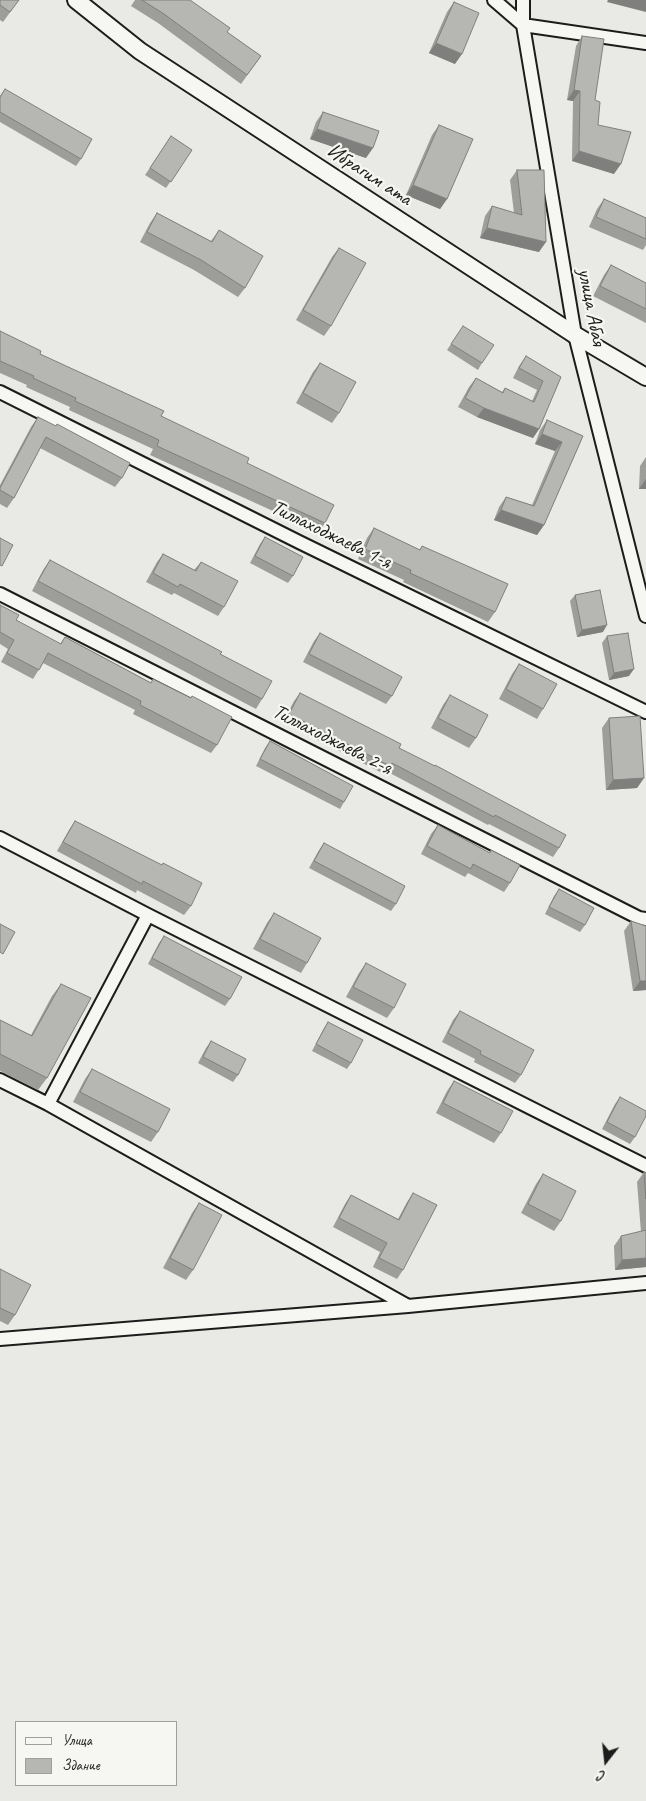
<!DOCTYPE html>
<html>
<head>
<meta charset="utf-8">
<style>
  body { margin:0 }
  #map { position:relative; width:646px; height:1801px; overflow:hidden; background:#e9e9e5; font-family:Caveat,sans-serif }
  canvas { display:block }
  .legend { position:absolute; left:15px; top:1721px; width:162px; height:65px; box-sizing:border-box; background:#f6f6f2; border:1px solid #9f9f9c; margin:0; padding:6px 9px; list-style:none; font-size:15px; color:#1c1c1c }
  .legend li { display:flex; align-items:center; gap:10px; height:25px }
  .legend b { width:25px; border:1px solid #9f9f9c }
  .north { position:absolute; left:581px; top:1736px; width:50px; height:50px; -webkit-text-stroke:4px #f6f6f2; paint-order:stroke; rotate:196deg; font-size:14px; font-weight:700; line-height:20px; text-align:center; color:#1c1c1c }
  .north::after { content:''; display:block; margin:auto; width:18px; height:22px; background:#1c1c1c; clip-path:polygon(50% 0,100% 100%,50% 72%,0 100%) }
</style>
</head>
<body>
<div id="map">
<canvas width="646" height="1801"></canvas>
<ul class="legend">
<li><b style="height:6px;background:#f6f6f2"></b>Улица</li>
<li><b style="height:14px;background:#b6b6b3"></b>Здание</li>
</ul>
<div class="north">С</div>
</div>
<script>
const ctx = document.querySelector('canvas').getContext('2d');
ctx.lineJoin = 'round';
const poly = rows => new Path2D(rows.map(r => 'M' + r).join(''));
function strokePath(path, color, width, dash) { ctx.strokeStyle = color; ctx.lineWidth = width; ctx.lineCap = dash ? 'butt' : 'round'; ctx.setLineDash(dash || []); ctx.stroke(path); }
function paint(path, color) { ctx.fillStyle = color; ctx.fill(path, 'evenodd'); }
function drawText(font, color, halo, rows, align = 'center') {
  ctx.font = font + ' Caveat,sans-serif'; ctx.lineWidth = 4.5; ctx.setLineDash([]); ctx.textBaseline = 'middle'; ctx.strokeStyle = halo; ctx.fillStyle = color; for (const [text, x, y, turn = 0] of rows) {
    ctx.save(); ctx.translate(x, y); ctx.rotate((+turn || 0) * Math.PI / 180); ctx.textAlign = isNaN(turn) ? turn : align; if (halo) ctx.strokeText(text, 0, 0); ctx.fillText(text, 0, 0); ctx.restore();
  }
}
const minor = poly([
  [494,0,523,25,646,43],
  [523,0,523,25,575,335,646,616],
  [0,392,299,542,646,712],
  [0,594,639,918,646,919],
  [0,838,148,915,646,1166],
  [0,1080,48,1104,408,1306],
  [48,1104,148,915],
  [0,1339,408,1306,646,1283]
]);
const tertiary = poly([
  [76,0,140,51,575,335,646,377]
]);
strokePath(minor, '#1c1c1c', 16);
strokePath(tertiary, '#1c1c1c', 20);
strokePath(minor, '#f6f6f2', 12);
strokePath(tertiary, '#f6f6f2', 16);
paint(poly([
  [0,0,19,0,3,22,0,20],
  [135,0,190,0,227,32,261,56,241,84,158,23,131,6],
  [454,2,455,64,429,53,447,12],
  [582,36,595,100,598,125,614,174,572,161,573,101,567,100,576,46],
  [5,89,81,159,76,166,0,122,0,96],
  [323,112,366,158,310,139,316,122],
  [439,125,447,199,440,209,406,195,432,135],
  [171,136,192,150,166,188,145,175],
  [517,170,539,252,480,238,485,216,492,206,514,213,510,180],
  [604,199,646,218,646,245,643,250,589,227,597,209],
  [157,213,211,241,219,230,245,288,238,297,194,270,140,242,150,223],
  [339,248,331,326,324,336,296,320,332,257],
  [611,265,646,283,646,323,593,296,604,275],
  [463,326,482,363,478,370,447,350],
  [0,331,40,354,161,416,247,463,325,523,319,532,150,455,153,449,69,410,70,407,26,387,27,385,0,373],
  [526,356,561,377,539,429,533,438,477,417,458,407,469,387,476,378,502,392,505,388,532,401,537,390,513,378,519,366],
  [320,363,339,413,332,423,296,403,313,372],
  [38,417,122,478,115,487,40,448,14,498,7,508,0,504,0,485,31,427],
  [547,420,583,436,544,525,537,535,494,520,499,507,506,497,532,505,555,451,535,444,540,430],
  [646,457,646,489,639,489,640,466],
  [374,528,420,550,422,546,495,612,488,622,403,582,404,580,358,559,367,538],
  [265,537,293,576,288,583,250,563,260,544],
  [163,554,194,570,201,562,224,607,218,616,174,593,172,595,146,582,157,562],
  [50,560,220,654,262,699,256,709,32,591,43,570],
  [575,595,603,632,577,637,570,601],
  [0,605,16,620,60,644,65,637,151,683,153,679,217,745,211,753,133,714,135,710,43,663,33,679,1,662,8,649,0,644],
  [320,633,392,696,386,704,303,662,314,641],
  [607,636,629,676,609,680,602,643],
  [519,664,543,709,537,719,499,699,512,674],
  [300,693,399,748,559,848,553,857,489,824,488,825,386,771,384,774,283,722,294,701],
  [450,695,476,738,469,748,431,728,443,705],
  [609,718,644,778,637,788,606,790,602,728],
  [270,741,344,802,340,809,256,766,265,748],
  [75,821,161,865,191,906,184,915,137,890,136,893,57,851,69,830],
  [438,825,510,883,504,892,468,873,465,877,421,854,431,834],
  [324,843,396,904,391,911,309,868,319,850],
  [559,889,585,925,580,932,545,914,554,896],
  [274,913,307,963,301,973,253,949,267,923],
  [631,921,646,926,646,990,633,991,624,931],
  [164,936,230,999,225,1006,148,964,159,943],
  [366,963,394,1008,387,1018,346,997,359,973],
  [61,984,47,1078,38,1090,0,1071,0,1020,31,1035,52,996],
  [460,1011,521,1075,515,1083,474,1062,475,1059,442,1042,453,1020],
  [328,1022,351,1063,347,1069,312,1051,324,1028],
  [211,1041,238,1075,233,1082,198,1063,206,1048],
  [92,1069,158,1132,151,1142,73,1102,85,1079],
  [454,1081,501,1133,494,1143,436,1113,447,1091],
  [620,1097,635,1137,630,1144,602,1129,615,1104],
  [644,1172,646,1173,646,1267,615,1270,614,1246,621,1236,641,1232,637,1182],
  [543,1174,561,1221,554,1231,521,1213,536,1184],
  [413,1193,403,1270,397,1279,373,1267,380,1252,333,1227,345,1204,351,1195,398,1219,407,1202],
  [199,1203,193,1270,186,1280,163,1268,192,1213],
  [0,1269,15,1315,8,1325,0,1321]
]), '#9d9d9a');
paint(poly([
  [608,0,646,0,646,12,607,2],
  [436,43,462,54,455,64,429,53],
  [574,90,580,91,573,101,567,100],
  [317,129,373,148,366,158,310,139],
  [579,151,621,164,614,174,572,161],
  [413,185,447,199,440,209,406,195],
  [487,228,546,242,539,252,480,238],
  [484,408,539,429,533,438,477,417],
  [542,434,562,442,555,451,535,444],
  [646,479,646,489,639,489],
  [501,510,544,525,537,535,494,520],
  [607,625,603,632,577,637,582,630],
  [634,669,629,676,609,680,614,673],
  [644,778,637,788,606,790,613,780],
  [640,981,646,981,646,990,633,991],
  [646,1258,646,1267,615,1270,622,1260]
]), '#7f7f7d');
const building = poly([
  [0,0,19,0,10,12,0,5,0,0],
  [142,0,190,0,230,28,227,32,261,56,247,75,164,14,142,0],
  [454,2,479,13,462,54,436,43,454,2],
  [582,36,604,39,595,100,600,102,598,125,631,132,621,164,579,151,580,91,574,90,582,36],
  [5,89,92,139,81,159,0,112,0,97,5,89],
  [323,112,379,131,373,148,317,129,323,112],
  [439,125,473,139,447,199,413,185,439,125],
  [171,136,192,150,171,182,150,168,171,136],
  [517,170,544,170,546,242,487,228,492,206,522,215,517,170],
  [604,199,646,218,646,239,596,217,604,199],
  [157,213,212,242,219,230,263,256,245,288,201,260,147,232,157,213],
  [339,248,366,263,331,326,303,310,339,248],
  [611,265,646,283,646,309,600,286,611,265],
  [463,326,494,345,482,363,451,344,463,326],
  [0,331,41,351,40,354,164,411,161,416,249,458,247,463,334,505,325,523,157,446,159,440,75,401,76,398,33,378,34,376,0,361,0,331],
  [526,356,561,377,539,429,484,408,465,398,476,378,503,393,505,388,534,402,543,381,519,368,526,356],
  [320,363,356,382,339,413,303,393,320,363],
  [38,417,56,426,57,424,130,463,122,478,46,437,14,498,0,490,0,488,38,417],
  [547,420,583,436,544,525,501,510,506,497,534,506,562,442,542,434,547,420],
  [374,528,420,550,422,546,508,584,495,612,410,573,411,570,365,549,374,528],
  [265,537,303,557,293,576,255,556,265,537],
  [0,538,13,545,2,566,0,565,0,538],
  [163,554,196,571,201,562,238,581,224,607,180,584,178,587,153,573,163,554],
  [50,560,222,652,220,654,272,681,262,699,38,581,50,560],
  [600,590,607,625,582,630,575,595,600,590],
  [0,605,19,615,16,620,61,644,65,637,151,683,153,679,191,698,192,696,232,717,217,745,140,705,141,701,48,653,39,670,7,653,14,640,0,632,0,605],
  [320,633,402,677,392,696,309,654,320,633],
  [628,633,634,669,614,673,607,636,628,633],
  [519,664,557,684,543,709,506,689,519,664],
  [300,693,401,744,399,748,435,766,435,765,566,835,559,848,495,815,494,817,392,763,390,766,289,714,300,693],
  [450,695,488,715,476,738,438,718,450,695],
  [640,716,644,778,613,780,609,718,640,716],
  [270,741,353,786,344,802,260,759,270,741],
  [75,821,162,865,163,863,202,883,191,906,143,881,142,884,63,842,75,821],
  [438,825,490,853,491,850,520,865,510,883,473,864,471,869,427,846,438,825],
  [324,843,405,886,396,904,314,861,324,843],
  [559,889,594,908,585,925,549,907,559,889],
  [274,913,321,938,307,963,260,939,274,913],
  [631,921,646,926,646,981,640,981,631,921],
  [0,924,15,932,3,954,0,952,0,924],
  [164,936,242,977,230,999,152,958,164,936],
  [366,963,406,984,394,1008,353,987,366,963],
  [61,984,91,998,47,1078,0,1054,0,1020,32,1036,61,984],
  [460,1011,534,1050,521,1075,480,1054,481,1051,448,1033,460,1011],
  [328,1022,363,1040,351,1063,316,1044,328,1022],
  [211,1041,246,1059,238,1075,203,1057,211,1041],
  [92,1069,170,1109,158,1132,80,1092,92,1069],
  [454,1081,513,1111,501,1133,443,1103,454,1081],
  [620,1097,646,1111,646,1116,635,1137,607,1122,620,1097],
  [644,1172,646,1173,646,1199,644,1172],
  [543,1174,576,1191,561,1221,528,1204,543,1174],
  [413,1193,437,1205,403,1270,379,1258,387,1243,339,1218,351,1195,399,1220,413,1193],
  [199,1203,222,1215,193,1270,170,1258,199,1203],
  [646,1230,646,1258,622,1260,621,1236,646,1230],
  [0,1269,31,1285,15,1315,0,1308,0,1269]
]);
paint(building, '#b6b6b3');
strokePath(building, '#7f7f7d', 1);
drawText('21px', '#1c1c1c', '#f6f6f2', [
  ["Ибрагим ата",369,175,33],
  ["улица Абая",591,307,79],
  ["Тиллаходжаева 1-я",331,535,26],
  ["Тиллаходжаева 2-я",332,740,27]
]);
</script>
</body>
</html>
